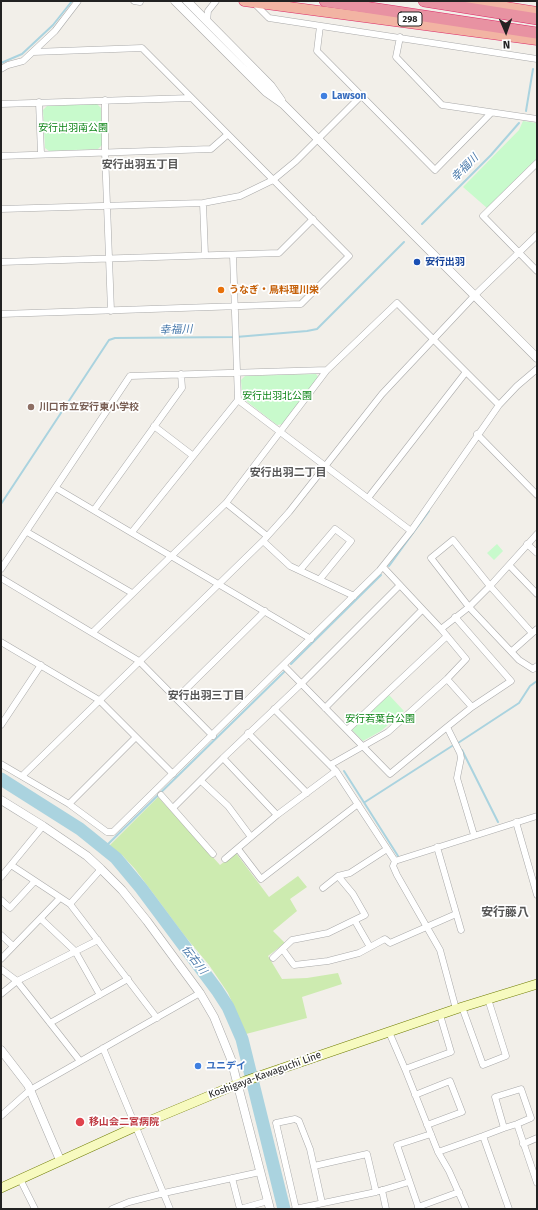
<!DOCTYPE html>
<html>
<head>
<meta charset="utf-8">
<style>
  body { margin:0 }
  #map { position:relative; width:538px; height:1210px; overflow:hidden; background:#f2efe9; font-family:"Fira Sans",sans-serif }
  canvas { display:block }
  .frame { position:absolute; inset:0; border:2px solid #222; pointer-events:none }
  .north { position:absolute; left:486px; top:12px; width:40px; height:40px; -webkit-text-stroke:3px #fff; paint-order:stroke; rotate:178deg; font-size:11px; font-weight:700; line-height:16px; text-align:center; color:#222 }
  .north::after { content:''; display:block; margin:auto; width:14px; height:18px; background:#222; clip-path:polygon(50% 0,100% 100%,50% 72%,0 100%) }
</style>
</head>
<body>
<div id="map">
<canvas width="538" height="1210"></canvas>
<div class="frame"></div>
<div class="north">N</div>
</div>
<script>
const ctx = document.querySelector('canvas').getContext('2d');
ctx.lineJoin = 'round';
function paint(path, color) { ctx.fillStyle = color; ctx.fill(path, 'evenodd'); }
const poly = rows => new Path2D(rows.map(r => 'M' + r).join(''));
function strokePath(path, color, width, dash) { ctx.strokeStyle = color; ctx.lineWidth = width; ctx.lineCap = dash ? 'butt' : 'round'; ctx.setLineDash(dash || []); ctx.stroke(path); }
function drawText(font, color, halo, rows, align = 'center') {
  ctx.font = font + ' "Fira Sans","Noto Sans JP",sans-serif'; ctx.lineWidth = 3.5; ctx.setLineDash([]); ctx.textBaseline = 'middle'; ctx.strokeStyle = halo; ctx.fillStyle = color; for (const [text, x, y, turn = 0] of rows) {
    ctx.save(); ctx.translate(x, y); ctx.rotate((+turn || 0) * Math.PI / 180); ctx.textAlign = isNaN(turn) ? turn : align; if (halo) ctx.strokeText(text, 0, 0); ctx.fillText(text, 0, 0); ctx.restore();
  }
}
paint(poly([
  [158,797,220,865,236,853,269,897,298,876,307,887,290,899,297,911,273,931,285,943,268,956,282,979,307,978,338,973,342,984,302,997,307,1018,246,1034,228,993,209,965,184,935,135,869,122,855,109,846]
]), '#cdebb0');
paint(poly([
  [97,104,101,108,102,145,98,149,49,151,45,148,43,110,47,106],
  [523,121,537,123,537,158,487,208,463,187,519,130],
  [316,374,319,378,283,424,277,425,245,400,242,393,241,380,245,376],
  [497,544,503,551,494,560,487,553],
  [389,695,404,711,381,731,363,741,352,730]
]), '#c8facc');
strokePath(poly([
  [1,63,22,54,53,25,72,1],
  [526,111,533,69],
  [422,224,491,155,519,123],
  [1,504,109,340,115,338,236,337,307,331,317,329,404,242],
  [389,566,429,511],
  [291,664,381,575],
  [458,743,519,703,530,686,537,681],
  [462,750,498,822],
  [344,771,398,856],
  [365,802,452,746],
  [103,849,284,672]
]), '#aad3df', 2);
strokePath(poly([
  [1,779,80,829,116,858,141,888,217,990,228,1007,242,1039,284,1209]
]), '#aad3df', 13);
const minor = poly([
  [134,1,140,2],
  [254,3,269,18,537,59],
  [207,21,208,11,216,1],
  [320,26,317,51,435,170,491,113],
  [400,37,396,57,442,105,537,119],
  [1,69,8,65,23,61,55,31,78,1],
  [105,100,105,152,111,311],
  [39,102,41,154],
  [1,104,191,98],
  [1,156,211,149,227,135],
  [537,163,483,216,537,271],
  [203,203,205,255],
  [1,209,203,203,240,196,273,180,296,161,361,96],
  [233,255,238,400,411,531],
  [1,262,279,253,313,219],
  [1,314,301,304,349,256,142,48,33,52],
  [154,426,192,455],
  [477,434,537,495],
  [56,488,311,639],
  [368,498,466,372],
  [226,503,267,536],
  [94,510,182,388,181,374],
  [27,532,132,593],
  [132,532,238,400],
  [263,541,290,566,354,596],
  [527,544,537,553],
  [510,566,537,594],
  [383,567,441,629],
  [1,569,130,376,327,370],
  [300,570,335,529,351,541,320,579],
  [1,578,139,661,213,736],
  [455,617,511,681,472,707],
  [93,632,226,503,327,370,397,303,499,405],
  [532,633,490,586,453,540,431,558,469,607,519,660,533,669,537,666],
  [1,642,99,700,173,774],
  [512,651,537,629],
  [284,666,390,774,447,727],
  [447,679,472,707,447,727,460,753,461,758,457,778,474,835],
  [177,698,265,611],
  [325,708,422,610],
  [274,709,336,771,395,861,393,866,397,875,440,950,456,1009],
  [1,725,41,665],
  [347,730,447,636],
  [248,733,307,793],
  [1,764,69,804,107,832,113,832,379,571,411,531,499,405,517,386,537,369],
  [330,765,388,732,447,679,466,659,441,629,469,607,490,586,537,534],
  [22,776,263,541,289,512,382,394,475,295,537,235],
  [201,781,228,806,251,837],
  [161,795,213,854],
  [69,804,136,737],
  [173,808,223,758],
  [277,815,223,758,301,684,400,585],
  [516,822,537,895],
  [437,847,461,930],
  [238,849,261,879,358,804],
  [225,859,277,815,336,771],
  [395,861,537,816],
  [11,865,70,904,157,1018],
  [1,877,43,826],
  [323,888,338,876,350,873,387,849],
  [1,900,10,908,34,882],
  [70,904,101,869],
  [41,919,75,951,100,995],
  [355,921,370,947],
  [1,935,13,946],
  [283,950,294,965,328,961,359,953,383,940,385,939,390,943,456,914],
  [273,958,292,940,328,933,365,915,353,894,338,876],
  [1,959,60,898],
  [1,969,17,981,80,1061],
  [1,994,17,981,98,940],
  [462,1007,483,1065,506,1056,488,999],
  [50,1023,128,979],
  [389,1032,405,1069,438,1152,449,1171,466,1209],
  [103,1048,170,1209],
  [405,1069,451,1052,440,1015],
  [415,1095,450,1081,462,1112,427,1125],
  [1,1116,30,1090,200,993],
  [517,1124,537,1183],
  [483,1136,509,1209],
  [523,1144,537,1138],
  [438,1152,483,1136,504,1128,517,1124,531,1118,521,1089,495,1097,504,1128],
  [314,1166,367,1154,376,1192],
  [232,1178,240,1209],
  [20,1179,35,1209],
  [382,1190,386,1209],
  [418,1207,459,1192],
  [112,1209,129,1202,164,1193,260,1172],
  [240,1209,268,1201],
  [295,1209,376,1192,409,1182],
  [296,1209,276,1123,295,1119,299,1121,310,1149,322,1203],
  [419,1209,397,1145,431,1134]
]);
const tertiary = poly([
  [175,1,266,92,283,104,537,358],
  [187,1,271,86,281,100],
  [1,800,43,826,87,856,101,869,122,890,147,921,200,993,214,1017,231,1059,270,1209],
  [1,1050,28,1085,60,1160]
]);
const secondary = poly([
  [1,1188,137,1126,245,1081,456,1009,537,984]
]);
const trunk = poly([
  [244,1,537,40],
  [469,1,537,12]
]);
const motorway = poly([
  [325,1,537,33],
  [424,1,537,19]
]);
strokePath(minor, '#a9a9a9', 7);
strokePath(tertiary, '#a9a9a9', 9);
strokePath(secondary, '#707d05', 10);
strokePath(trunk, '#dc2a67', 11);
strokePath(motorway, '#dc2a67', 12);
strokePath(minor, '#fff', 6);
strokePath(tertiary, '#fff', 8);
strokePath(secondary, '#f7fabf', 9);
strokePath(trunk, '#f2b4a3', 10);
strokePath(motorway, '#e892a2', 11);
for (const [x, y, r, color] of [
  [324,96,4,"#3f7fe0"],
  [417,262,4,"#1a4fb4"],
  [221,290,4,"#e8710a"],
  [31,407,4,"#8d6e63"],
  [198,1066,4,"#3f7fe0"],
  [80,1122,5,"#e0444e"]
]) { const dot = new Path2D(); dot.arc(x, y, r, 0, 2 * Math.PI); ctx.fillStyle = color; ctx.fill(dot); strokePath(dot, '#fff', 1.5); }
for (const [x, y, w] of [
  [410,19,24]
]) { const box = new Path2D(); box.roundRect(x - w / 2, y - 7, w, 14, 3); ctx.fillStyle = '#fff'; ctx.fill(box); strokePath(box, '#222', 1); }
drawText('bold 9px', '#222', null, [
  ["298",410,19]
]);
drawText('bold 10px', '#366cbe', '#fff', [
  ["Lawson",332,96],
  ["ユニデイ",206,1066]
], 'left');
drawText('10px', '#0c8416', '#fff', [
  ["安行出羽南公園",73,128],
  ["安行出羽北公園",277,396],
  ["安行若葉台公園",380,719]
]);
drawText('bold 10px', '#164399', '#fff', [
  ["安行出羽",425,262]
], 'left');
drawText('bold 10px', '#c56008', '#fff', [
  ["うなぎ・鳥料理川栄",229,290]
], 'left');
drawText('bold 10px', '#785e54', '#fff', [
  ["川口市立安行東小学校",39,407]
], 'left');
drawText('10px', '#222', '#fff', [
  ["Koshigaya-Kawaguchi Line",265,1075,-20]
]);
drawText('bold 10px', '#be3a42', '#fff', [
  ["移山会二宮病院",89,1122]
], 'left');
drawText('bold 11px', '#555', '#fff', [
  ["安行出羽五丁目",140,165],
  ["安行出羽二丁目",288,473],
  ["安行出羽三丁目",206,696]
]);
drawText('italic 11px', '#4a7aab', '#fff', [
  ["幸福川",465,168,-46],
  ["幸福川",176,330,-2],
  ["伝右川",194,960,52]
]);
drawText('bold 12px', '#555', '#fff', [
  ["安行藤八",505,913]
]);
</script>
</body>
</html>
